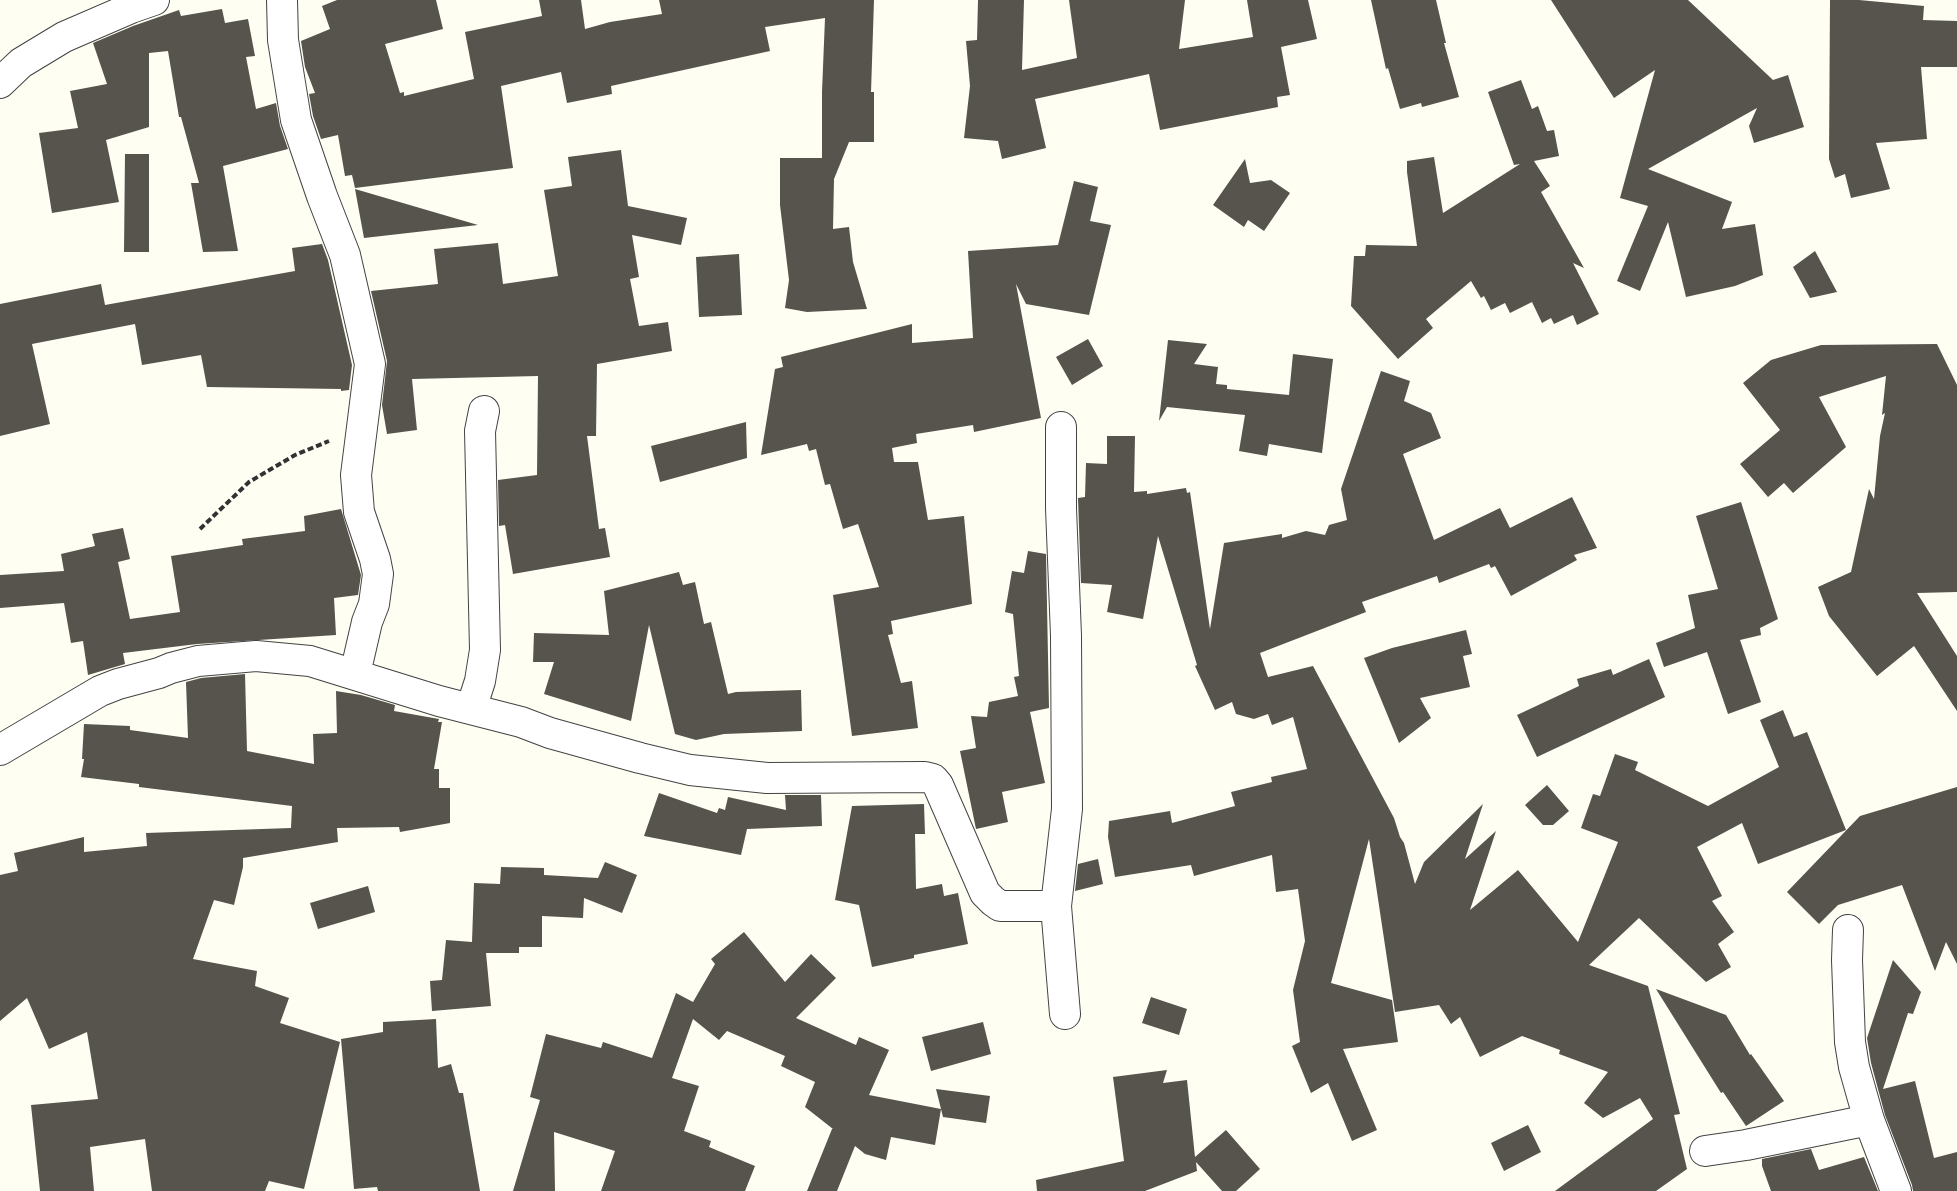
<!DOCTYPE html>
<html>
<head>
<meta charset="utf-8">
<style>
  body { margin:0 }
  canvas { display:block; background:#fefef3 }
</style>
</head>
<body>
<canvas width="1957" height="1191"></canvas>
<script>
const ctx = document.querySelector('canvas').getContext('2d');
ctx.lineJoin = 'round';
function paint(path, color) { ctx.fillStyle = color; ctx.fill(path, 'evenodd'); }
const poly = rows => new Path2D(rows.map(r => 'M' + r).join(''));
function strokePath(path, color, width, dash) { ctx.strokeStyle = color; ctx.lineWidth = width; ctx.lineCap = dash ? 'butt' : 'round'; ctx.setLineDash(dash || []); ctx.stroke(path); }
paint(poly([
  [337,0,436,0,443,29,385,44,400,93,404,92,404,96,474,79,465,32,542,16,539,0,581,0,585,29,610,22,662,14,659,0,874,0,871,92,874,92,874,142,849,142,834,179,833,229,849,227,853,262,867,309,807,312,785,308,789,280,780,205,780,158,822,158,822,92,825,18,765,27,770,51,611,86,612,94,567,103,561,72,501,86,513,168,355,188,352,175,345,176,338,135,321,139,313,116,309,94,315,93,305,67,301,41,330,29,322,6],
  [978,0,1024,0,1022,70,1077,58,1069,0,1185,0,1179,49,1253,37,1247,0,1308,0,1317,39,1281,47,1290,95,1277,97,1278,107,1160,130,1149,74,1035,99,1046,148,1002,159,998,141,964,138,970,86,966,41,977,40],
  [1371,0,1436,0,1446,43,1444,43,1459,97,1422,107,1421,103,1400,109,1388,68,1386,69],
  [1551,0,1688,0,1773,80,1788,75,1804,127,1754,143,1749,126,1757,108,1648,169,1732,202,1722,229,1755,224,1763,275,1735,286,1686,297,1668,222,1640,291,1617,281,1648,206,1620,198,1655,70,1614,98],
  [1830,0,1859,0,1924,6,1923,20,1957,21,1957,67,1921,67,1927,139,1876,143,1890,189,1851,198,1845,174,1835,178,1829,159],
  [222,9,225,23,248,19,255,56,246,57,256,109,276,103,280,126,288,149,223,166,238,251,203,252,191,183,199,183,181,117,179,117,168,51,149,53,149,127,106,140,119,202,52,213,39,133,78,128,70,91,107,84,93,43,133,26,179,10,181,16],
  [1521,80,1532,109,1538,106,1547,131,1554,130,1559,156,1534,161,1550,186,1541,192,1584,268,1573,263,1599,314,1577,325,1573,315,1554,324,1551,318,1542,323,1532,302,1510,313,1505,303,1491,310,1484,296,1481,298,1471,281,1426,319,1433,328,1398,359,1351,306,1354,256,1365,256,1366,245,1417,246,1407,172,1407,161,1434,157,1443,213,1520,164,1514,165,1488,92],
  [621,150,628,206,687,218,681,245,632,235,639,277,630,279,639,326,668,322,672,351,597,364,596,436,587,436,599,529,605,528,610,557,513,574,505,525,499,526,498,480,537,475,538,376,412,379,417,430,387,434,382,405,387,361,371,291,438,284,434,249,498,243,503,284,558,276,544,190,572,186,568,157],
  [125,154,149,154,149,252,124,252],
  [1245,159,1250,183,1271,180,1290,193,1264,231,1248,220,1244,227,1213,205],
  [1074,181,1098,187,1090,221,1111,225,1089,315,1026,304,1016,284,1041,418,974,432,973,425,916,434,917,443,892,448,894,462,918,462,928,520,964,516,972,604,891,621,893,634,888,635,901,683,912,681,918,728,852,736,833,595,879,587,858,524,843,529,830,484,825,485,816,449,809,451,807,444,761,455,775,369,783,367,781,357,912,324,912,343,973,338,968,251,1058,245],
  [355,189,478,225,364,238],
  [322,244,328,260,352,365,349,390,341,391,341,389,207,387,201,355,142,365,135,324,32,344,50,424,0,436,0,304,101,284,105,305,295,271,292,248],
  [1815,251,1837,292,1810,298,1793,267],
  [739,254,742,315,699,317,696,257],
  [1088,339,1103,366,1072,385,1056,357],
  [1168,340,1207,344,1194,364,1218,367,1216,384,1227,385,1227,389,1289,395,1293,354,1333,359,1322,453,1269,444,1267,456,1239,451,1245,415,1167,407,1159,421],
  [1937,344,1957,385,1957,592,1917,593,1957,656,1957,711,1914,646,1877,676,1829,616,1818,587,1851,572,1869,489,1874,499,1880,436,1885,413,1882,415,1886,376,1819,397,1846,447,1793,493,1784,483,1768,497,1740,464,1780,430,1743,383,1771,360,1821,345],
  [1381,371,1410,381,1404,401,1431,413,1441,438,1403,454,1434,540,1500,508,1510,528,1572,497,1597,548,1574,555,1577,560,1511,596,1495,566,1491,568,1489,564,1439,583,1437,576,1362,602,1366,612,1260,653,1268,677,1313,666,1394,818,1400,837,1404,843,1415,884,1424,862,1483,804,1465,859,1496,831,1470,910,1518,870,1578,942,1618,842,1581,828,1593,794,1600,796,1615,754,1638,762,1635,770,1708,806,1779,767,1760,720,1783,710,1794,737,1807,732,1846,830,1758,864,1742,823,1697,847,1722,896,1712,901,1734,932,1718,944,1731,967,1706,982,1639,918,1589,965,1648,986,1680,1114,1674,1115,1687,1169,1656,1191,1555,1191,1653,1119,1640,1098,1603,1118,1584,1103,1608,1072,1559,1054,1560,1050,1522,1036,1480,1057,1460,1017,1451,1024,1439,1005,1395,1012,1369,839,1331,983,1392,1000,1398,1042,1343,1049,1377,1130,1352,1141,1328,1083,1311,1093,1292,1046,1300,1042,1293,990,1305,941,1298,889,1276,892,1272,855,1194,876,1191,865,1115,877,1108,837,1109,821,1170,811,1172,823,1235,806,1231,792,1272,782,1271,777,1307,769,1293,717,1272,725,1268,714,1254,719,1236,714,1232,702,1215,710,1195,666,1197,665,1158,536,1143,619,1107,612,1112,585,1081,583,1078,498,1085,497,1086,463,1107,464,1107,436,1135,436,1134,492,1147,491,1147,494,1186,488,1187,493,1190,492,1210,629,1224,543,1282,534,1282,538,1306,531,1325,535,1329,525,1347,520,1341,489],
  [746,422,747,458,660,482,651,446],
  [1741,502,1778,619,1760,628,1761,635,1740,640,1761,702,1728,714,1707,652,1664,667,1656,643,1695,628,1688,595,1718,589,1696,516],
  [341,509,361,575,358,595,334,598,336,635,197,644,123,653,125,664,88,675,83,641,71,643,64,603,0,608,0,575,64,571,61,554,95,546,92,534,123,528,130,559,118,562,130,619,180,612,171,556,243,545,242,539,305,531,304,516],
  [1028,551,1046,554,1049,708,1030,712,1045,783,1002,792,1008,822,976,829,960,751,976,748,971,716,987,717,989,702,1018,696,1014,677,1019,676,1013,614,1005,612,1012,571,1024,573],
  [679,572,683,585,695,582,704,624,711,622,728,694,736,692,801,690,802,731,724,734,696,740,675,734,649,625,631,721,544,694,554,662,533,662,534,633,609,635,604,591],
  [1466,630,1472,654,1463,656,1470,687,1420,698,1431,718,1399,743,1364,658,1392,648],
  [1649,659,1665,697,1537,757,1517,715,1579,686,1577,679,1611,669,1613,675],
  [245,674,247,751,314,764,313,734,337,733,336,691,361,695,395,705,394,711,439,719,438,722,442,722,434,769,439,769,439,788,450,788,450,823,400,832,399,827,337,828,338,842,243,858,243,867,234,905,214,900,193,959,257,971,255,986,289,998,280,1023,340,1042,304,1189,269,1181,265,1191,152,1191,145,1139,90,1147,94,1191,40,1191,31,1105,98,1099,87,1032,49,1049,27,998,0,1021,0,875,18,871,14,853,84,837,84,852,147,846,146,833,291,828,292,806,139,787,139,784,81,777,84,759,82,759,84,724,130,726,130,730,188,738,186,682,201,678],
  [1547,785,1569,811,1553,825,1543,825,1525,805],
  [1957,787,1957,964,1946,942,1935,971,1902,885,1838,905,1819,924,1787,892,1860,816],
  [659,793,717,813,719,808,725,810,728,797,786,810,785,795,821,795,822,826,747,829,741,855,644,836],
  [924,804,925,834,915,834,916,889,942,884,944,896,958,893,968,944,914,955,914,958,872,967,859,905,835,900,852,806],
  [1098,859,1103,884,1075,891,1078,864],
  [605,862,637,875,622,913,584,898,583,918,542,916,542,947,519,947,519,953,486,953,491,1006,432,1011,430,981,442,980,446,940,472,942,474,883,500,884,501,867,544,868,544,875,598,878],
  [368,886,375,912,318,929,310,903],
  [744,932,785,982,811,954,836,978,796,1018,856,1045,859,1037,889,1050,869,1095,941,1109,936,1089,990,1096,986,1123,943,1117,941,1109,935,1145,891,1137,886,1160,865,1154,855,1146,837,1191,807,1191,832,1129,833,1129,805,1107,815,1082,781,1066,785,1056,727,1031,719,1040,693,1019,672,1078,699,1086,684,1131,711,1141,709,1147,755,1166,745,1191,601,1191,615,1151,554,1132,555,1191,513,1191,540,1100,530,1097,546,1034,601,1048,603,1042,652,1058,676,993,693,1002,715,964,711,959],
  [1893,960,1921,992,1913,1014,1908,1013,1883,1089,1915,1081,1934,1158,1957,1152,1957,1191,1913,1191,1912,1185,1885,1115,1871,1063,1867,1038],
  [1656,989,1726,1015,1750,1055,1751,1054,1784,1101,1746,1126,1723,1092,1721,1093],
  [1151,997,1187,1009,1179,1035,1142,1023],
  [436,1019,438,1068,451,1064,459,1093,463,1093,480,1191,378,1191,377,1187,354,1189,341,1039,383,1032,383,1022],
  [983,1022,991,1054,931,1071,922,1037],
  [1167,1070,1163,1083,1187,1080,1195,1157,1226,1130,1260,1169,1236,1191,1222,1191,1196,1162,1197,1171,1145,1191,1037,1191,1036,1180,1124,1161,1113,1077],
  [1528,1125,1541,1152,1504,1171,1491,1143],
  [1811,1149,1819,1170,1864,1157,1878,1191,1771,1191,1762,1166,1762,1159]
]), '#57534d');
const minor = poly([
  [282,0,283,40,296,120,322,196,345,255,370,364,356,475,359,512,375,559,378,574,374,604,367,622,355,674],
  [0,83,21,63,64,37,131,8,154,0],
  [1061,427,1061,508,1066,636,1067,809,1056,906,1065,1014],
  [471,709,480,681,485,650,480,431,484,411],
  [0,750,100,691,118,684,159,673,171,668,198,661,256,656,310,661,439,701,521,722,550,733,640,758,690,770,767,778,925,777,933,779,938,785,985,893,993,901,1000,906,1056,906],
  [1848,930,1847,960,1850,1042,1854,1067,1869,1120],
  [1705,1151,1746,1145,1869,1120,1896,1191]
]);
strokePath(minor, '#434343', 32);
strokePath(poly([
  [200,529,249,482,295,455,329,441]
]), '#323232', 4, [6, 3]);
strokePath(minor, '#fff', 30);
</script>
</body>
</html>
